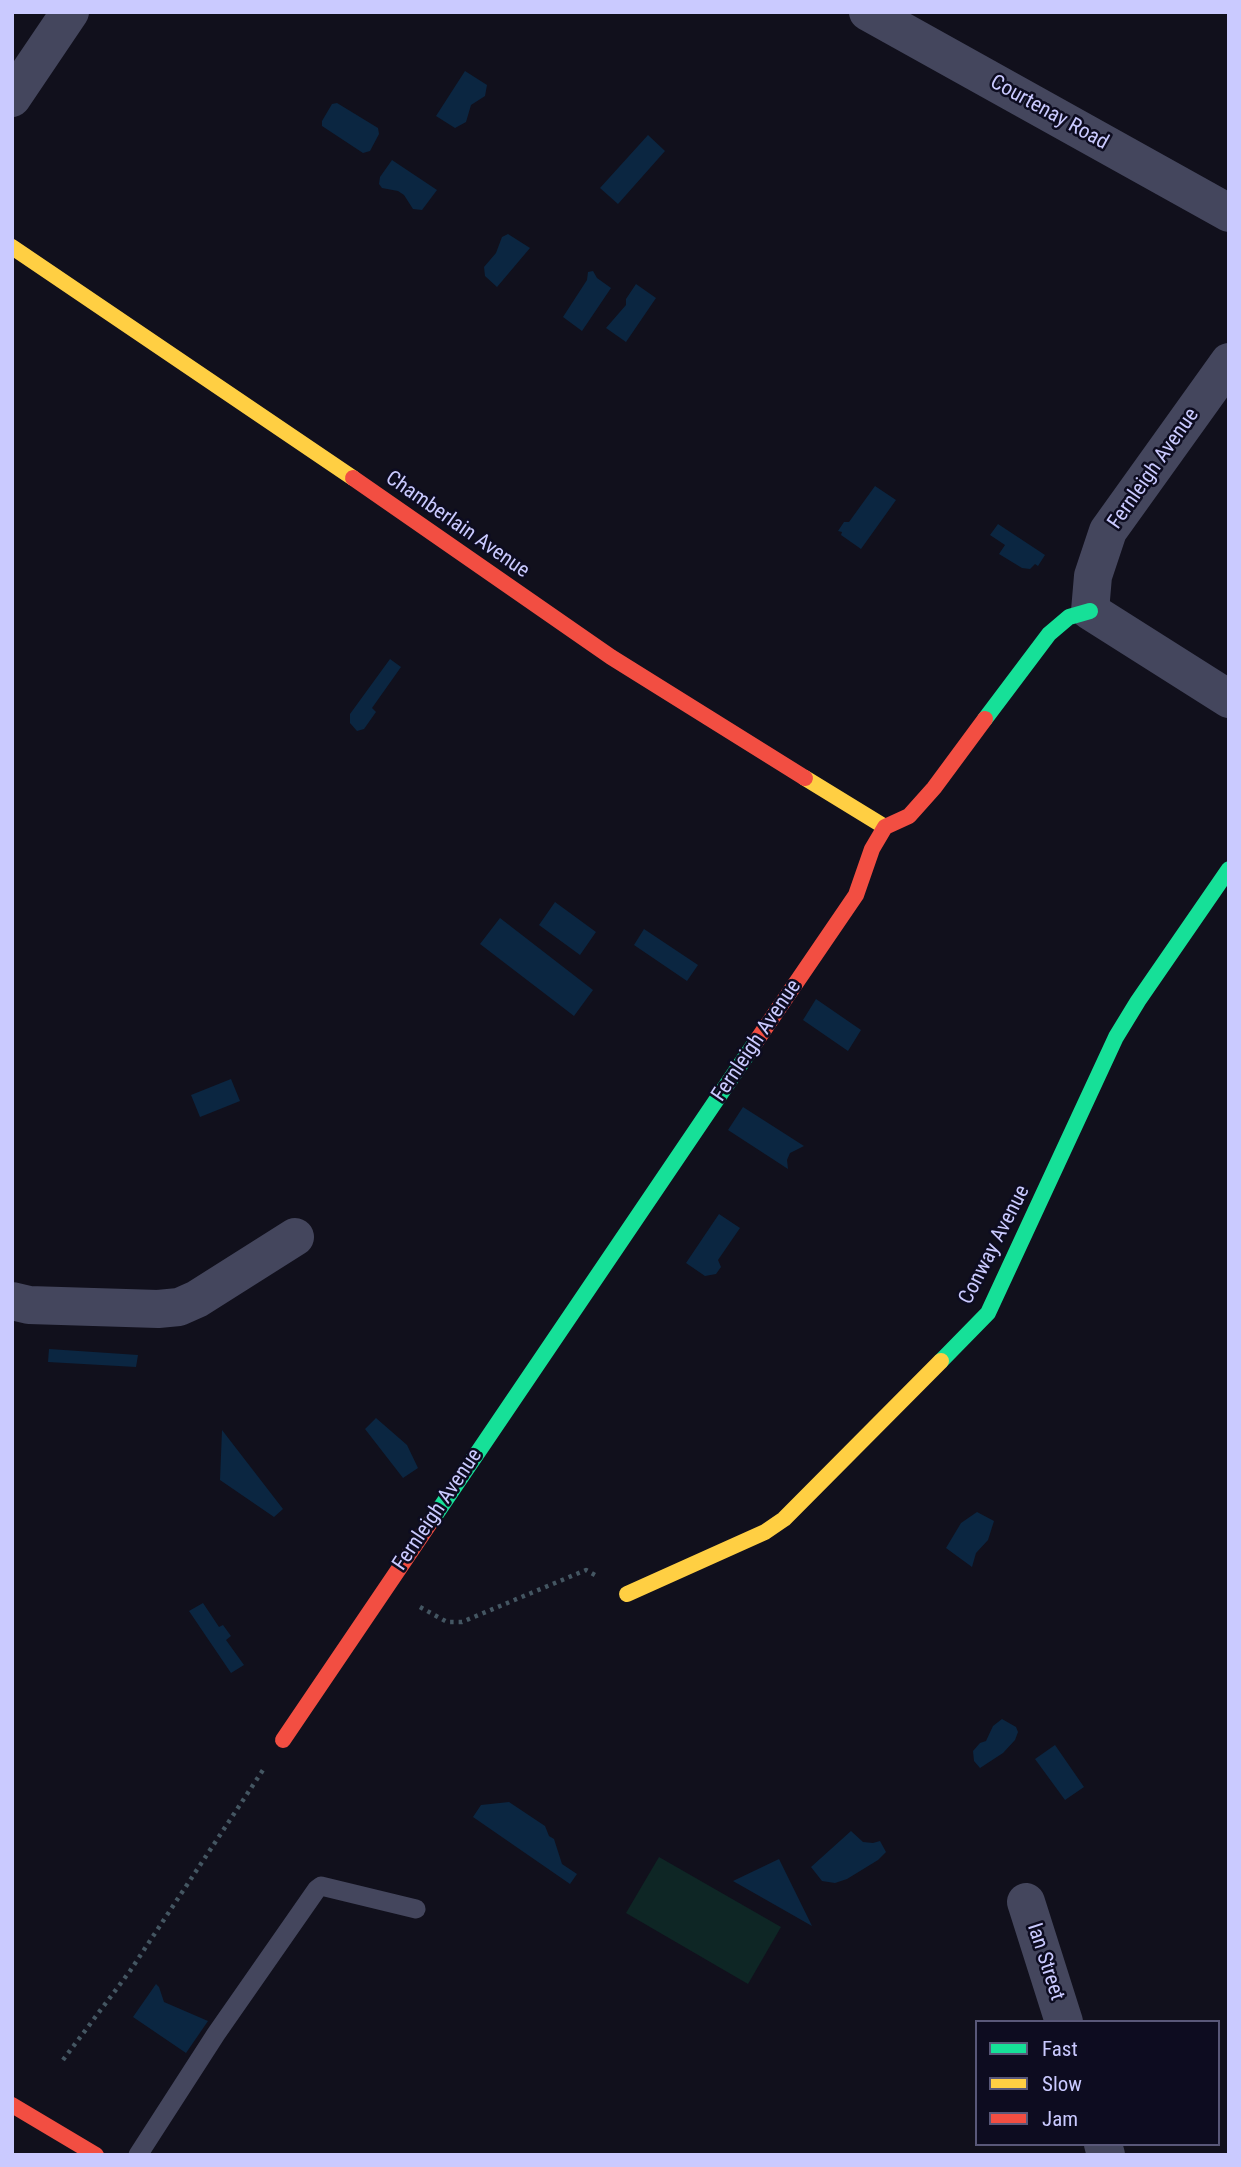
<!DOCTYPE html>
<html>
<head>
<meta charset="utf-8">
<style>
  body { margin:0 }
  #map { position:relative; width:1241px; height:2167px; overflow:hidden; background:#11101c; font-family:"Roboto Condensed",sans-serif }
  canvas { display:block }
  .frame { position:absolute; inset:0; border:14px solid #cacaff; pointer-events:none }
  .legend { position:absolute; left:975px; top:2020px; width:245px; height:126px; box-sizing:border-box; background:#0d0c20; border:2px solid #595879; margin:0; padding:9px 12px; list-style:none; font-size:21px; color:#cacaff }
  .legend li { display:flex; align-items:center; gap:14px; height:35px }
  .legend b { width:35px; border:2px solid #595879 }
</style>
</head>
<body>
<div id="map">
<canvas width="1241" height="2167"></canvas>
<div class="frame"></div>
<ul class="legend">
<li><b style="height:9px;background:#16e098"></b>Fast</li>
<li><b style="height:9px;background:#ffcf43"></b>Slow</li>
<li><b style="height:9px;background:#f24e42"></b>Jam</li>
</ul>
</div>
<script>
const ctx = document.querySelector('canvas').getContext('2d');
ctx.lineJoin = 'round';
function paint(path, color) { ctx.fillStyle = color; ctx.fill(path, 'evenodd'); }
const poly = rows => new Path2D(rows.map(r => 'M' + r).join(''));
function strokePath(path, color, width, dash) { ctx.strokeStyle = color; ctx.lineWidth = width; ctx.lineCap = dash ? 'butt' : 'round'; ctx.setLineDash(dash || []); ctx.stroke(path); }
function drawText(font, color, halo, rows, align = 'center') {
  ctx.font = font + ' "Roboto Condensed",sans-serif'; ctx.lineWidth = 5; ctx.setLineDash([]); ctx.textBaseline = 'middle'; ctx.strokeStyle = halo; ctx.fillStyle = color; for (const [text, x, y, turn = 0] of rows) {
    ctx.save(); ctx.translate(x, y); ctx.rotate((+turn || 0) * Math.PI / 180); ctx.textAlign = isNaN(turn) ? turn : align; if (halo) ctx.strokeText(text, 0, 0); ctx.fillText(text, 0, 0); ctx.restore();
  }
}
paint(poly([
  [659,1857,781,1927,748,1984,626,1913]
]), '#0e2625');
paint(poly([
  [465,71,487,85,485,96,471,105,466,122,455,128,436,116],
  [337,103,378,128,379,134,370,151,363,153,322,126,322,121,332,104],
  [648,135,665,151,618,204,600,188],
  [392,160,437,190,422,210,413,209,404,195,398,191,382,188,379,184,380,177],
  [508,234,530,248,497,287,485,276,484,267,496,253,502,237],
  [593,271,597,278,611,288,582,331,563,317,587,280,588,272],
  [636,284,656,298,626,342,606,328,626,305,626,299],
  [875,486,896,500,861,549,841,535,842,532,838,531,844,522,849,522],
  [998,524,1045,555,1038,566,1035,564,1030,569,1022,568,999,554,1005,545,990,535],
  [390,659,401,667,372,708,376,712,364,729,357,731,350,723,350,714],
  [555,902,596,932,580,955,539,925],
  [500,918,593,990,574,1016,480,944],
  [644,929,698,965,687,981,634,945],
  [816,999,861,1030,848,1051,803,1020],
  [231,1079,240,1101,200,1117,191,1095],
  [743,1107,804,1146,790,1153,787,1160,788,1169,728,1130],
  [719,1214,740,1228,718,1260,721,1267,716,1274,705,1276,686,1263],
  [49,1349,138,1355,136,1367,48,1362],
  [376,1418,407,1445,418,1468,403,1478,365,1429],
  [222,1430,283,1509,274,1517,220,1480],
  [977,1512,994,1521,988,1540,976,1553,972,1567,946,1548,961,1523],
  [203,1603,219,1627,223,1625,231,1636,226,1640,244,1665,231,1673,189,1611],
  [1002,1719,1016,1727,1018,1732,1015,1740,1003,1753,980,1768,974,1761,973,1751,980,1743,986,1741,993,1726],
  [1055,1745,1084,1787,1065,1800,1035,1759],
  [509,1802,545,1826,549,1836,554,1839,562,1864,577,1874,570,1884,473,1817,481,1805],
  [851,1831,863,1842,873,1843,880,1841,886,1852,878,1860,847,1879,835,1883,822,1881,811,1867],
  [779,1859,812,1926,733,1881],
  [156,1984,159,1987,164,2002,208,2021,186,2053,133,2017]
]), '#0b2641');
strokePath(poly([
  [420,1607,447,1622,462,1622,586,1570,595,1575],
  [63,2060,130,1971,263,1770]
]), '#445662', 4.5, [3.5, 5]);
strokePath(poly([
  [138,2155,216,2034,317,1889,321,1886,416,1909]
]), '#44465d', 19);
strokePath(poly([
  [868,12,1229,213],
  [12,98,70,12],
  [1229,362,1108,531,1093,576,1090,611,1229,699],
  [12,1301,29,1305,158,1309,179,1307,197,1299,295,1237],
  [1026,1902,1064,2022],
  [1103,2144,1106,2155]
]), '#44465d', 38);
strokePath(poly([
  [985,719,1049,634,1069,617,1090,611],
  [941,1361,988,1313,1116,1037,1138,1001,1229,869],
  [432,1520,755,1043]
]), '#16e098', 16);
strokePath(poly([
  [12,247,353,478],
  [805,778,885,827],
  [627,1594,765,1532,784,1519,941,1361]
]), '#ffcf43', 16);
strokePath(poly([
  [353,478,611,657,805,778],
  [755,1043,856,895,872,849,885,827,909,816,934,788,985,719],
  [283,1740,432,1520],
  [12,2105,96,2155]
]), '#f24e42', 16);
drawText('21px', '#cacaff', '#0d0c20', [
  ["Courtenay Road",1049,113,29],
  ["Fernleigh Avenue",1154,469,-55],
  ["Chamberlain Avenue",457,525,35],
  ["Fernleigh Avenue",757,1041,-56],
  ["Conway Avenue",995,1245,-63],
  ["Fernleigh Avenue",438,1510,-56],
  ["Ian Street",1045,1962,72]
]);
</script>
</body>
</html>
